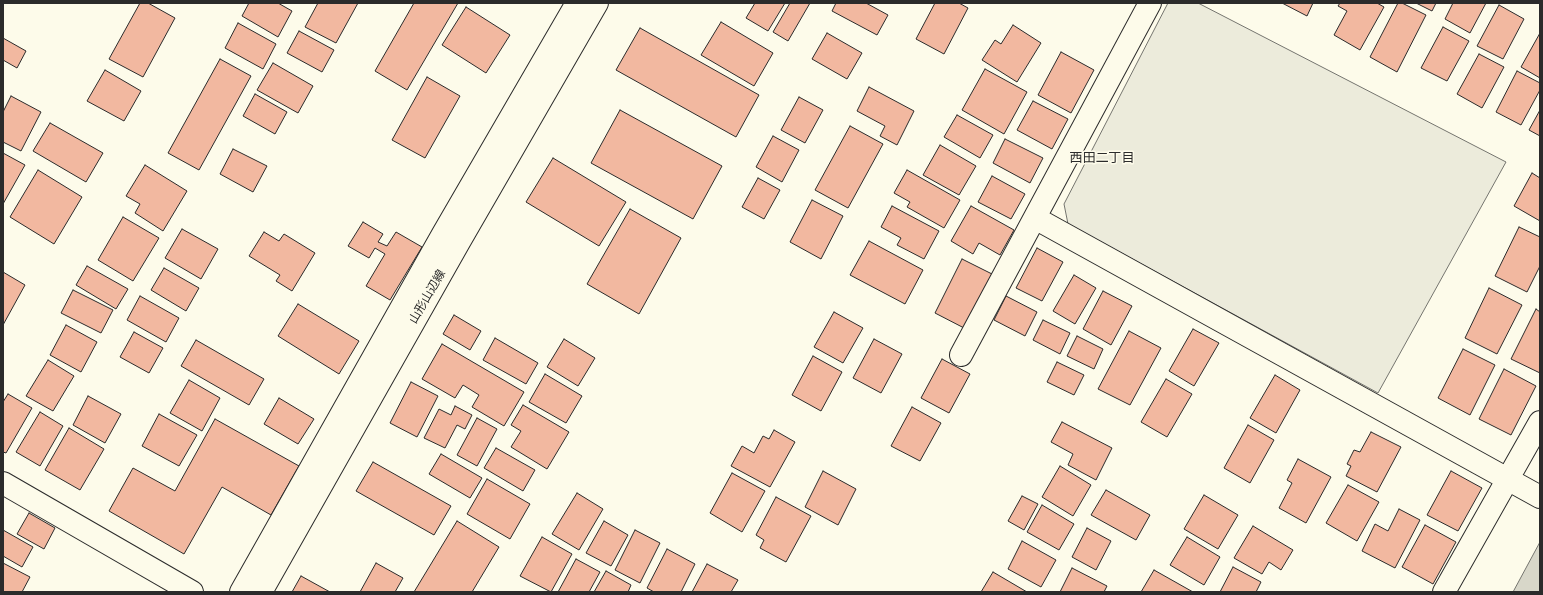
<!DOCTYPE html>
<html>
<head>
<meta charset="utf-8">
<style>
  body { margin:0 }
  #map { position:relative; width:1543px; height:595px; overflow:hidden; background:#fdfbea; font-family:"Sofia Sans Condensed",sans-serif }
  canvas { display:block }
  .frame { position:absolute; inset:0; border:4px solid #2b2b2b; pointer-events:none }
</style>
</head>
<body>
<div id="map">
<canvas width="1543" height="595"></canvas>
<div class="frame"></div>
</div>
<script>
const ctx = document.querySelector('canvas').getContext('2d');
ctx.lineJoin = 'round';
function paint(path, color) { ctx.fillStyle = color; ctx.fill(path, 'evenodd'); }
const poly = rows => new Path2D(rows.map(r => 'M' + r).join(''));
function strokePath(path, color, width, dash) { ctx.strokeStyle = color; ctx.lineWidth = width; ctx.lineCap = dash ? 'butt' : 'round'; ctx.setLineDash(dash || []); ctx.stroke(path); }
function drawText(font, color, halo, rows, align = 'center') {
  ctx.font = font + ' "Sofia Sans Condensed","Noto Sans JP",sans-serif'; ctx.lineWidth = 3; ctx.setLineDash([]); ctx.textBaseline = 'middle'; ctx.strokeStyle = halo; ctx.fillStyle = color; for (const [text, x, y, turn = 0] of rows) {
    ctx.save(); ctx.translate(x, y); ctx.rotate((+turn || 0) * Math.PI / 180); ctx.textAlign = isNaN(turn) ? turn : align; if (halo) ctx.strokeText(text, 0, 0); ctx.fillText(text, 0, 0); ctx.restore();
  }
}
const green = poly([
  [1168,3,1198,3,1506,162,1378,393,1068,224,1064,204,1168,3]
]);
paint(green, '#ecebdb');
strokePath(green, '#74746e', 1);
const water = poly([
  [1540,542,1540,592,1513,592,1540,542]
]);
paint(water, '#d8d7c9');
strokePath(water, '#74746e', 1);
const building = poly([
  [140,3,148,3,175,18,143,77,109,59,140,3],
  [249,3,278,3,292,11,278,37,242,16,249,3],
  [318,3,358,3,336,43,305,27,318,3],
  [414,3,458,3,407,90,375,71,414,3],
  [755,3,785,3,768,31,746,18,755,3],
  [790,3,810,3,788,41,773,32,790,3],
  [836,3,866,3,888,15,877,35,832,11,836,3],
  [935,3,959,3,968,8,944,54,916,39,935,3],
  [1282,3,1313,3,1307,16,1282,3],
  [1340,3,1377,3,1384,7,1360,50,1334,35,1347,11,1338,6,1340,3],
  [1398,3,1402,3,1426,15,1397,72,1370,57,1398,3],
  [1416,3,1436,3,1432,11,1416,3],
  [1453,3,1486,3,1470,33,1445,19,1453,3],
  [1499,5,1524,19,1503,59,1477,46,1499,5],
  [466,7,510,35,486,73,442,45,466,7],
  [721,22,773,53,754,86,701,55,721,22],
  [238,23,276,44,263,69,225,48,238,23],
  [1013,25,1041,43,1017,82,982,60,995,40,1001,44,1013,25],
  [1443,27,1469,41,1447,81,1421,68,1443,27],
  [640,28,759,95,736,137,616,70,640,28],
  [299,31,334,50,322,72,287,53,299,31],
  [827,33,862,53,847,79,812,59,827,33],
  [1540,33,1540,78,1521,67,1540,33],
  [3,38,26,51,17,68,3,60,3,38],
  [1061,52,1094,70,1071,113,1038,95,1061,52],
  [1479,54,1504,67,1482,108,1457,94,1479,54],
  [220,59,251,76,199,170,168,153,220,59],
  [273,63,313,86,298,113,257,90,273,63],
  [985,69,1027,92,1004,134,962,110,985,69],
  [105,70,141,91,124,121,87,101,105,70],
  [1517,71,1540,83,1540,90,1521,125,1496,112,1517,71],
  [427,77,460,96,425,158,392,140,427,77],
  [869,87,914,111,897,145,880,136,885,126,857,111,869,87],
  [255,94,287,112,275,134,243,116,255,94],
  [11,96,41,112,21,151,3,142,3,112,11,96],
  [799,97,823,110,805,143,781,130,799,97],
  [1033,101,1068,119,1052,149,1017,130,1033,101],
  [620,110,722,166,693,219,591,163,620,110],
  [1540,110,1540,136,1529,130,1540,110],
  [957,115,993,135,980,158,944,137,957,115],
  [50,123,103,153,86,182,33,151,50,123],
  [850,126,883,144,848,208,815,190,850,126],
  [773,136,799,150,782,182,756,167,773,136],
  [1005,139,1043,158,1030,183,993,163,1005,139],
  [940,145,976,166,959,195,923,175,940,145],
  [233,149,267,166,253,192,220,174,233,149],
  [3,153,25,165,3,204,3,153],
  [553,158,626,202,599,246,526,202,553,158],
  [145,165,187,191,163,231,135,213,140,204,126,196,145,165],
  [38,170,82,197,54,244,10,217,38,170],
  [907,170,960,200,944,228,907,207,910,202,894,193,907,170],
  [1532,173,1540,178,1540,221,1514,206,1532,173],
  [992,176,1025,194,1011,219,978,202,992,176],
  [758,178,780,190,764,219,742,207,758,178],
  [812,200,843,216,821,259,790,242,812,200],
  [892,206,939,231,924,259,897,245,901,238,881,227,892,206],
  [971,206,1014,230,1000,255,979,243,973,254,951,241,971,206],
  [630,209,681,238,639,314,587,284,630,209],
  [123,217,159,238,133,281,98,260,123,217],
  [363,222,383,234,378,242,387,246,396,232,422,247,390,300,366,286,385,254,375,248,369,258,348,246,363,222],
  [1519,227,1540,237,1540,266,1527,292,1495,276,1519,227],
  [182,229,218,249,201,279,165,258,182,229],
  [264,232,279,241,284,234,315,253,292,291,276,281,280,275,249,256,264,232],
  [869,241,923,270,905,304,850,275,869,241],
  [1037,248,1063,262,1042,301,1016,288,1037,248],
  [962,259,994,275,966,329,935,313,962,259],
  [87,266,128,289,116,309,76,285,87,266],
  [164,268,199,288,186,311,151,290,164,268],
  [3,272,25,285,3,325,3,272],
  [1074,275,1096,288,1075,324,1053,311,1074,275],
  [1489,288,1522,305,1497,354,1465,338,1489,288],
  [73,290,113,310,101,333,61,313,73,290],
  [1103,291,1132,306,1111,345,1083,329,1103,291],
  [140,296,179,318,166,342,127,320,140,296],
  [1006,296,1037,312,1025,336,994,320,1006,296],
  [298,304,359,341,339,374,278,336,298,304],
  [1536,309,1540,312,1540,373,1511,359,1536,309],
  [834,312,863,328,843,363,814,347,834,312],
  [454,315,481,331,470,350,443,334,454,315],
  [1043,320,1070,333,1060,354,1033,340,1043,320],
  [66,325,97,342,81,372,50,355,66,325],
  [1193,329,1219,343,1194,386,1169,371,1193,329],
  [1129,331,1161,348,1130,405,1098,389,1129,331],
  [134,332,163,348,149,373,120,357,134,332],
  [1077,336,1103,349,1094,369,1067,356,1077,336],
  [495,338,538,363,526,384,483,360,495,338],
  [564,339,595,358,578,386,547,367,564,339],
  [874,339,902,354,881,393,853,378,874,339],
  [196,340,264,379,249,405,181,366,196,340],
  [442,344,524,392,504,426,472,407,479,395,463,385,455,398,422,379,442,344],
  [1463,349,1495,365,1470,415,1438,398,1463,349],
  [813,356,842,372,821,411,792,395,813,356],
  [942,359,970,374,949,413,921,398,942,359],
  [48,360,74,376,53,411,26,396,48,360],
  [1057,362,1084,375,1074,395,1047,382,1057,362],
  [1504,369,1536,386,1511,435,1479,419,1504,369],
  [545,374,582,396,566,423,529,402,545,374],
  [1275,375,1300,390,1276,433,1250,418,1275,375],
  [1166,379,1192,394,1167,437,1141,422,1166,379],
  [189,380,220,398,202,431,170,413,189,380],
  [411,382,438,396,417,437,390,423,411,382],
  [8,394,32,408,6,453,3,452,3,402,8,394],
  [88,396,121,414,105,443,73,425,88,396],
  [279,398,314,419,298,444,264,424,279,398],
  [523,405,569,432,547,469,511,447,521,431,511,425,523,405],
  [455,406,472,415,465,429,457,425,445,448,424,438,439,409,451,415,455,406],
  [912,407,941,423,920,461,891,446,912,407],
  [40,412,63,426,40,466,16,452,40,412],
  [159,414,197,435,179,466,142,446,159,414],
  [477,418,497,429,477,466,457,455,477,418],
  [215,419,299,466,271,515,222,487,184,554,109,511,133,468,175,491,215,419],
  [1062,422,1112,448,1096,480,1068,465,1073,454,1051,442,1062,422],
  [1248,425,1274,440,1250,483,1224,468,1248,425],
  [69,428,104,449,80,490,45,470,69,428],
  [774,430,795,442,770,487,731,466,742,446,754,453,763,436,769,439,774,430],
  [1371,432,1401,447,1377,492,1346,476,1351,466,1347,464,1354,450,1360,452,1371,432],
  [496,448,535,470,523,491,484,468,496,448],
  [441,454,482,478,470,498,429,474,441,454],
  [1298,459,1331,477,1306,523,1279,508,1292,483,1287,480,1298,459],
  [373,462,451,506,434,535,356,491,373,462],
  [1060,466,1091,485,1073,516,1042,497,1060,466],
  [823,471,856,489,838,525,805,507,823,471],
  [1451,471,1482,488,1458,531,1427,515,1451,471],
  [732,473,765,491,742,532,710,513,732,473],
  [487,479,530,504,510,539,467,514,487,479],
  [1348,485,1379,502,1357,541,1326,523,1348,485],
  [1106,490,1150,515,1136,540,1091,515,1106,490],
  [577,493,603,509,579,550,552,534,577,493],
  [1204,495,1238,515,1218,549,1184,529,1204,495],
  [1022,496,1038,504,1024,530,1008,521,1022,496],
  [776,497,811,516,786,562,760,548,764,540,756,535,776,497],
  [1042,505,1074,524,1059,550,1027,532,1042,505],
  [1399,509,1420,520,1395,568,1362,551,1375,524,1388,531,1399,509],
  [29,513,55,528,44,549,17,534,29,513],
  [457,521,499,547,472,592,414,592,457,521],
  [604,521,628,535,611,566,586,553,604,521],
  [1425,525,1456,542,1433,584,1402,567,1425,525],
  [1253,526,1293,550,1281,570,1269,562,1262,574,1234,558,1253,526],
  [1087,528,1111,541,1096,570,1072,557,1087,528],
  [3,530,33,547,22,567,3,556,3,530],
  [635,530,660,543,640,583,615,570,635,530],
  [542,537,572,554,551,592,520,576,542,537],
  [1187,537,1220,557,1204,585,1170,565,1187,537],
  [1022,541,1056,560,1041,587,1008,569,1022,541],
  [667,549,695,564,681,592,654,592,647,588,667,549],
  [576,559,600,572,589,592,558,592,576,559],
  [3,563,30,577,22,592,3,592,3,563],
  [376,563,403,578,395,592,360,592,376,563],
  [707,564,738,580,731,592,692,592,707,564],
  [1233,567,1261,582,1256,592,1220,592,1233,567],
  [1072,568,1107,586,1104,592,1060,592,1072,568],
  [1154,570,1193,592,1141,592,1154,570],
  [606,571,631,585,628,592,594,592,606,571],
  [993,572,1027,592,981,592,993,572],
  [301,576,330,592,292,592,301,576]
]);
paint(building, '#f2b8a0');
strokePath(building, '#2b2b2b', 1);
const minor = poly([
  [1035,218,1540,497],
  [961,355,1150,3],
  [3,483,192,592],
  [1444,592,1540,422]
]);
const major = poly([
  [241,592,443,234,577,3],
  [261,592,459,242,597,3]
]);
strokePath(minor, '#2b2b2b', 24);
strokePath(major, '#2b2b2b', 24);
strokePath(minor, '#fdfbea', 22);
strokePath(major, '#fdfbea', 22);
drawText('12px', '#2b2b2b', '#fdfbea', [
  ["山形山辺線",428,297,-60]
]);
drawText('13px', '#2b2b2b', '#fdfbea', [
  ["西田二丁目",1102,159]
]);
</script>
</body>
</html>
